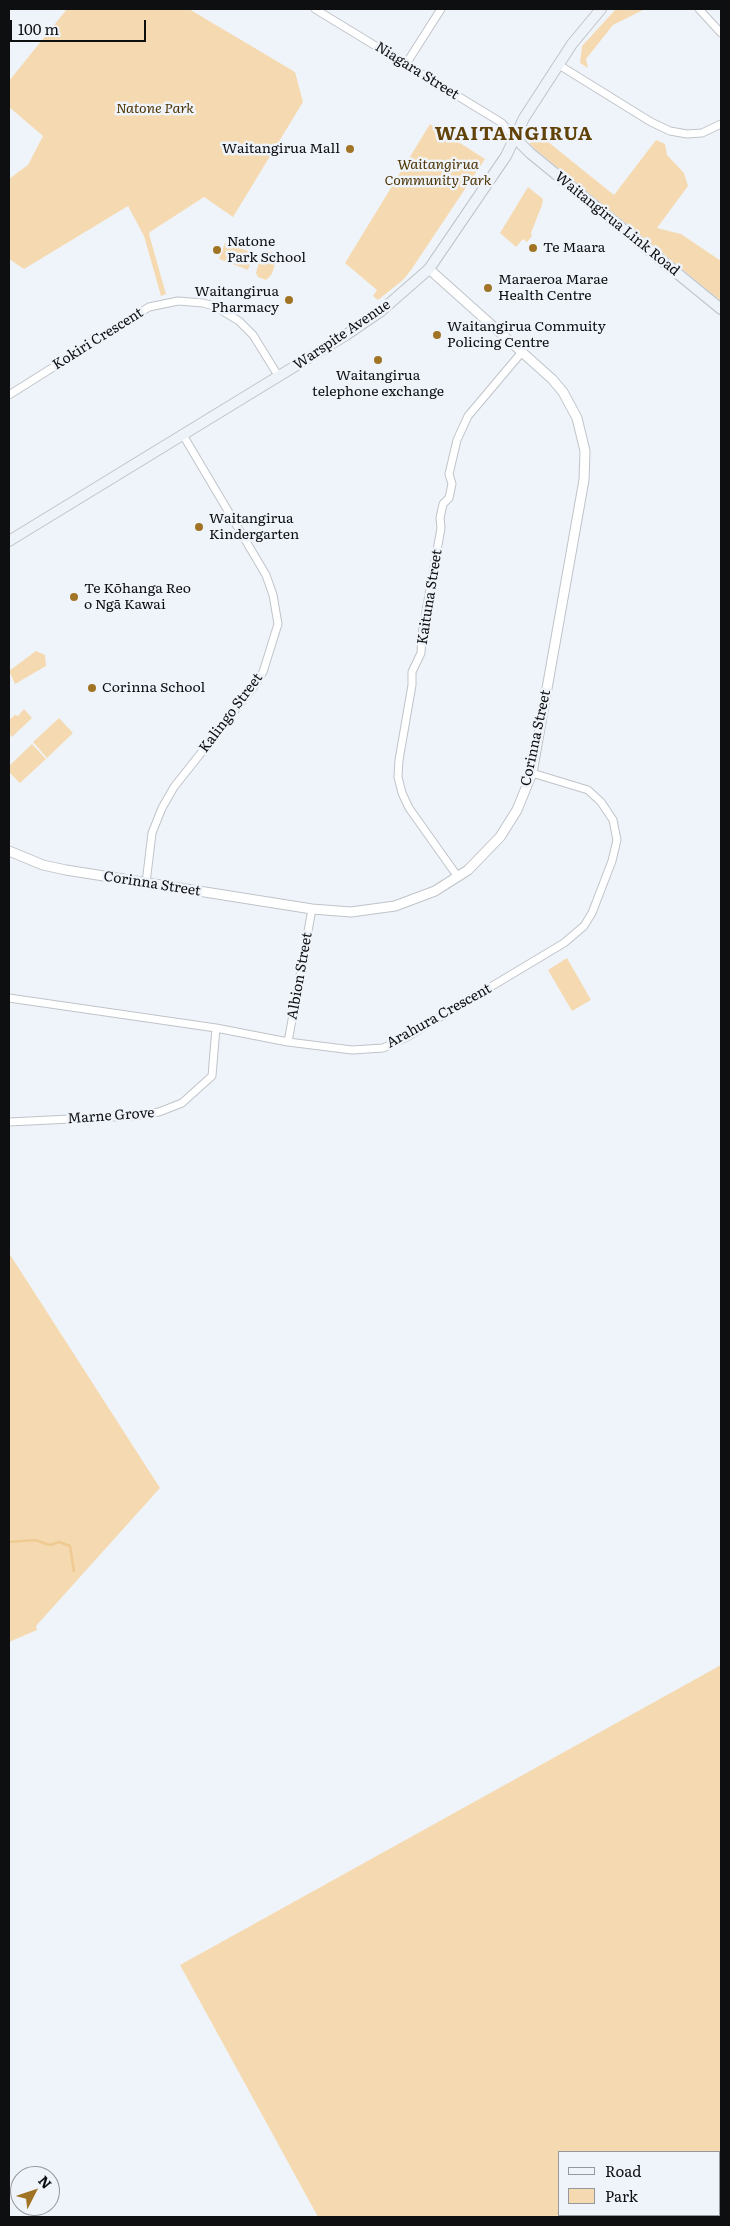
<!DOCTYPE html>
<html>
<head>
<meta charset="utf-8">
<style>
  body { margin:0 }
  #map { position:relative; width:730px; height:2226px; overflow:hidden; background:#eff4fa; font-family:Literata,serif }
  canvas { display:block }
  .frame { position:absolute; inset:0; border:10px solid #0e0f11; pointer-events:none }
  .legend { position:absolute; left:558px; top:2151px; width:162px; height:65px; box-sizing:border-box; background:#eff4fa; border:1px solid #95989d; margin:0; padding:6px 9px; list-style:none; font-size:15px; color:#0e0f11 }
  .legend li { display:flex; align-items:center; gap:10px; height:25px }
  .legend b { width:25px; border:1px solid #95989d }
  .north { position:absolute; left:10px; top:2166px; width:50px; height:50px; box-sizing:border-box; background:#eff4fa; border:1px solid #95989d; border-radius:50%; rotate:49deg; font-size:14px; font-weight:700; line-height:20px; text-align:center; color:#0e0f11 }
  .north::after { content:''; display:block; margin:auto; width:18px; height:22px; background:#a07424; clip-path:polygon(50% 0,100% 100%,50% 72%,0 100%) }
  .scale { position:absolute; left:10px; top:20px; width:136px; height:22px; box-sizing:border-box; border:2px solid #0e0f11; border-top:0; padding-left:6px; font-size:15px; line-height:18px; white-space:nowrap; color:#0e0f11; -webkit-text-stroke:4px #eff4fa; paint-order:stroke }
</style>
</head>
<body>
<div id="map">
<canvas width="730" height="2226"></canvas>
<div class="frame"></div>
<ul class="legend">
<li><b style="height:6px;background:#eef3f9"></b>Road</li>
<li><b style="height:14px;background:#f5dab1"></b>Park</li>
</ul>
<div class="north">N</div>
<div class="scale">100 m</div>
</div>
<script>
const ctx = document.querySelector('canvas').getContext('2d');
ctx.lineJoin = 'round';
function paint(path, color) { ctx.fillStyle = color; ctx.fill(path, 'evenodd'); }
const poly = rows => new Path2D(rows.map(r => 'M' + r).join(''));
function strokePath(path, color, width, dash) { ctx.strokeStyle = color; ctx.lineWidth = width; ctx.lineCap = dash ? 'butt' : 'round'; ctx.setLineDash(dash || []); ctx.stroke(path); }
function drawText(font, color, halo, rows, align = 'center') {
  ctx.font = font + ' Literata,serif'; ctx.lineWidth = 5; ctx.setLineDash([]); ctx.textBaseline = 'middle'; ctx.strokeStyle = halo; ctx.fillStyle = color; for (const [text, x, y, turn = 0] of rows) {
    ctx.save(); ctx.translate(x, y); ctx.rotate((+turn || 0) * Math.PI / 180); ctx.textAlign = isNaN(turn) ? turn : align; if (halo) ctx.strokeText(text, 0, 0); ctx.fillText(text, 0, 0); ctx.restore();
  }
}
paint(poly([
  [67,9,189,9,295,72,303,102,233,217,204,197,150,232,149,234,166,294,161,296,144,236,128,206,24,269,9,259,9,179,28,165,43,136,9,107,9,81],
  [616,9,645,9,613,25,586,59,588,68,580,63,582,46],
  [430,124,485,159,411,270,403,280,378,300,373,296,377,290,345,263],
  [532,129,614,195,656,140,665,144,667,155,684,173,688,186,657,228,681,234,721,261,721,301,536,150,530,144,528,136],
  [528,187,543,199,542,205,531,233,532,236,527,242,523,239,516,247,500,233],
  [225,243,254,253,248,270,219,259],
  [269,251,276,254,274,258,276,260,272,274,266,280,258,277,256,273,261,256],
  [36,651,45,655,46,666,15,684,9,671],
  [24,709,32,718,12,737,9,733,9,720,15,715,18,716],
  [59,718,73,733,47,758,33,742],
  [32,744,46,759,20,783,9,772,9,766],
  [567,958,591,1000,572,1011,548,970],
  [9,1253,160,1488,36,1626,37,1630,9,1642],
  [721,1665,721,2217,318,2217,180,1965],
  [559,2152,719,2152,719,2215,559,2215]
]), '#f5dab1');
strokePath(poly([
  [9,1542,35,1540,50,1545,59,1542,70,1546,74,1571],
  [719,2159,721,2158],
  [719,2196,721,2217],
  [656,2215,662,2217],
  [608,2217,609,2215]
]), '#efca91', 2.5);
const minor = poly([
  [315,9,502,123,515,138],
  [699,9,721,33],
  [406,64,441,9],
  [559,65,651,122,670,131,687,134,702,133,721,124],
  [9,395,149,307,178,301,203,303,214,306,239,321,253,335,279,377],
  [458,877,409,808,402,793,398,777,399,760,412,685,412,672,421,653,422,634,441,528,440,518,443,504,449,498,452,484,449,474,457,440,468,416,522,352],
  [146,883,152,833,162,808,174,787,255,685,263,672,278,624,273,595,266,575,183,435],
  [9,998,216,1028,288,1042,352,1050,383,1048,407,1037,564,943,584,926,592,913,612,861,617,840,613,820,601,802,588,790,532,773],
  [288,1042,312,909],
  [9,1122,132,1116,159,1112,182,1103,212,1076,216,1028]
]);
const tertiary = poly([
  [9,851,43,865,66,870,312,909,351,912,395,906,435,891,468,870,500,837,517,810,532,773,584,480,585,451,577,418,563,392,552,379,429,269]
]);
const secondary = poly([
  [515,138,530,153,721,309],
  [9,541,346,335,381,311,429,269,506,156,524,118,572,44,601,9]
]);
strokePath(minor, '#bfc4c9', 9);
strokePath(tertiary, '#bfc4c9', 11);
strokePath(secondary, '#bfc4c9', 12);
strokePath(minor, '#fff', 7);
strokePath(tertiary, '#fff', 9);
strokePath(secondary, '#eef3f9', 10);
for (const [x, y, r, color] of [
  [350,149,5,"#a07424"],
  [533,248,5,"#a07424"],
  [217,250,5,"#a07424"],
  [488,288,5,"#a07424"],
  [289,300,5,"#a07424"],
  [437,335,5,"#a07424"],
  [378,360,5,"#a07424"],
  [199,527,5,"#a07424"],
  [74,597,5,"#a07424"],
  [92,688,5,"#a07424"]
]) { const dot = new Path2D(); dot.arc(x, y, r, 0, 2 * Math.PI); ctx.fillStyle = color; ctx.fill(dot); strokePath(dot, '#eff4fa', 2); }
drawText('14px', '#0e0f11', '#eff4fa', [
  ["Niagara Street",417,71,32],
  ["Waitangirua Link Road",617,224,39],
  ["Warspite Avenue",342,335,-34],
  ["Kokiri Crescent",98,339,-32],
  ["Kaituna Street",430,597,-81],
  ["Kalingo Street",231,713,-53],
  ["Corinna Street",536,738,-78],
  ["Corinna Street",152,884,9],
  ["Albion Street",300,976,-80],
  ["Arahura Crescent",439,1016,-29],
  ["Marne Grove",111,1116,-4]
]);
drawText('italic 14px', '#4e3505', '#eff4fa', [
  ["Natone Park",155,109],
  ["Waitangirua",438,165],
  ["Community Park",438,181]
]);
drawText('14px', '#0e0f11', '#eff4fa', [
  ["Waitangirua Mall",340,149,"right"],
  ["Natone",227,242],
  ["Park School",227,258],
  ["Te Maara",543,248],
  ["Maraeroa Marae",498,280],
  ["Health Centre",498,296],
  ["Waitangirua",279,292,"right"],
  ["Pharmacy",279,308,"right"],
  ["Waitangirua Commuity",447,327],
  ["Policing Centre",447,343],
  ["Waitangirua",378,376,"center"],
  ["telephone exchange",378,392,"center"],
  ["Waitangirua",209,519],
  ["Kindergarten",209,535],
  ["Te Kōhanga Reo",84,589],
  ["o Ngā Kawai",84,605],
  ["Corinna School",102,688]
], 'left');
ctx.letterSpacing = '1px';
drawText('bold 19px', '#614309', '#eff4fa', [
  ["WAITANGIRUA",514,134]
]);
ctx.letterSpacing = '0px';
</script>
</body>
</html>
